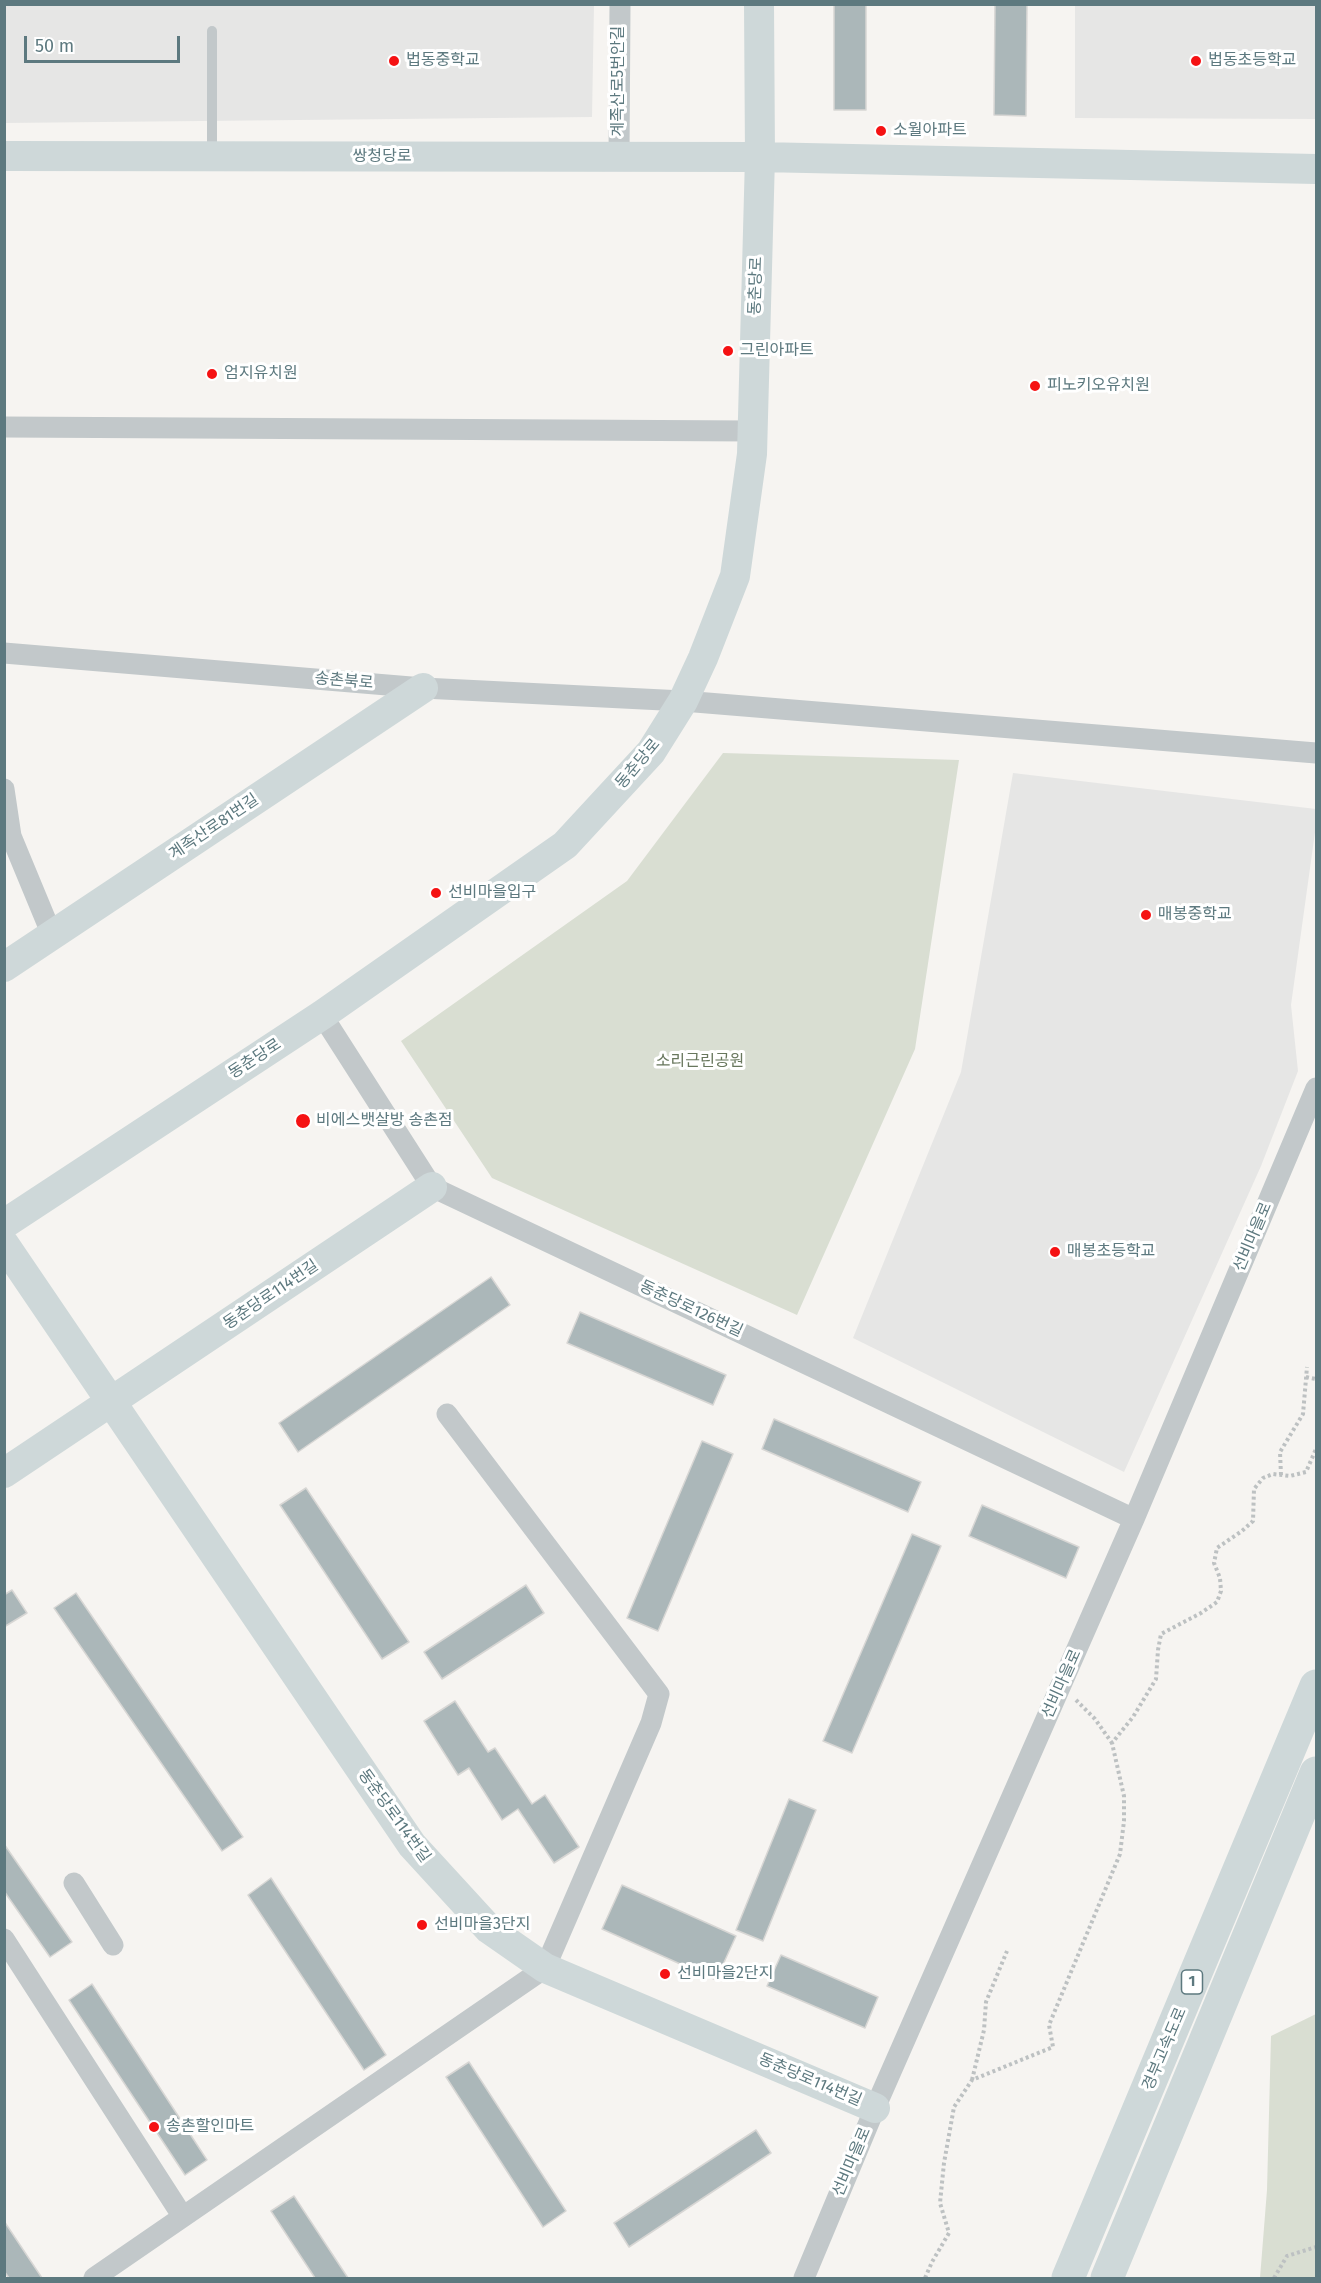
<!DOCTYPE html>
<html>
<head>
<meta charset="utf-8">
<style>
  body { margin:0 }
  #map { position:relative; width:1321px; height:2283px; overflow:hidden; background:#f6f4f1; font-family:"Fira Sans",sans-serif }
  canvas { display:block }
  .frame { position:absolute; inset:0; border:6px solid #5d797f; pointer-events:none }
  .scale { position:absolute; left:24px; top:36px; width:156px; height:27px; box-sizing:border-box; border:3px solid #5d797f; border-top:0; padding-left:8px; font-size:18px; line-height:21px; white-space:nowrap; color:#5d797f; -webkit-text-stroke:4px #fff; paint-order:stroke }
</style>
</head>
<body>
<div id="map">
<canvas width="1321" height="2283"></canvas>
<div class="frame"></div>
<div class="scale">50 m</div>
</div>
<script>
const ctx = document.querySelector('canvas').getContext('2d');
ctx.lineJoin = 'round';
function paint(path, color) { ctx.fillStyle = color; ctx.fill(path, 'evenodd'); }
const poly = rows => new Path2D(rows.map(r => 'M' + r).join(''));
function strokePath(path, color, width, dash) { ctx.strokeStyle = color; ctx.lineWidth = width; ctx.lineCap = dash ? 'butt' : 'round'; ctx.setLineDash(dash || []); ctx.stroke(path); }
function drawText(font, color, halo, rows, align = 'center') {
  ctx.font = font + ' "Fira Sans","Noto Sans KR",sans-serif'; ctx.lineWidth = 6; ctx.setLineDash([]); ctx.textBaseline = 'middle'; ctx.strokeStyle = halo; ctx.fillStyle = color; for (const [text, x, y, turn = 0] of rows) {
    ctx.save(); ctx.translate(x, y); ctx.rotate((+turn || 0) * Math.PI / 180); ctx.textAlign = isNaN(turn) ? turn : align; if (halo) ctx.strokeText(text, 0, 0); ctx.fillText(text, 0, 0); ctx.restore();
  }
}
paint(poly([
  [4,5,594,5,592,117,5,123],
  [1075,5,1316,5,1316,119,1075,118],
  [1013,773,1316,809,1316,825,1291,1005,1298,1071,1261,1166,1124,1472,853,1338,961,1072]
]), '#e6e6e5');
paint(poly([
  [723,753,959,760,915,1049,797,1315,492,1178,401,1041,627,881],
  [1316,2014,1316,2278,1260,2278,1267,2190,1271,2036]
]), '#d9ded2');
const building = poly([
  [834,4,866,4,866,110,834,110,834,4],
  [995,4,1027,4,1026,116,994,115,995,4],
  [491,1277,510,1305,298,1452,279,1423,491,1277],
  [580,1312,726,1375,713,1405,567,1343,580,1312],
  [774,1419,921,1482,908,1512,762,1449,774,1419],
  [702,1441,733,1454,658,1631,627,1618,702,1441],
  [306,1488,409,1642,382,1659,280,1505,306,1488],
  [982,1505,1079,1547,1066,1578,969,1536,982,1505],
  [912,1534,941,1546,852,1753,823,1741,912,1534],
  [526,1585,544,1613,442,1679,424,1652,526,1585],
  [12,1590,27,1613,4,1627,4,1595,12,1590],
  [76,1593,243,1837,222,1851,54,1608,76,1593],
  [455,1701,488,1752,495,1748,532,1804,545,1795,579,1847,554,1863,518,1809,502,1820,469,1768,458,1775,424,1721,455,1701],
  [789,1799,816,1810,763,1941,736,1930,789,1799],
  [4,1844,72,1942,50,1957,4,1891,4,1844],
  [271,1878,386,2055,364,2070,248,1895,271,1878],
  [622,1885,736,1936,716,1980,602,1929,622,1885],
  [781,1955,878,1997,865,2028,767,1986,781,1955],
  [92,1984,207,2160,185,2175,69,2000,92,1984],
  [469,2062,566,2211,543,2227,446,2077,469,2062],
  [756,2130,771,2153,629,2247,614,2223,756,2130],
  [294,2196,348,2278,315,2278,271,2211,294,2196],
  [4,2221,42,2278,9,2278,4,2271,4,2221]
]);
paint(building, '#abb7b9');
strokePath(building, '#d7d6d4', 1.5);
strokePath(poly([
  [1306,1377,1316,1379],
  [1281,1475,1280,1452,1303,1414,1307,1367],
  [1076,1700,1095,1719,1112,1743],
  [972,2080,984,2030,986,2002,1007,1951],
  [925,2278,932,2262,949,2233,940,2203,944,2163,954,2107,972,2080,1053,2047,1049,2025,1120,1854,1124,1821,1124,1796,1112,1743,1133,1717,1156,1679,1158,1650,1161,1634,1201,1613,1217,1602,1221,1591,1220,1578,1214,1563,1217,1548,1242,1531,1253,1521,1254,1489,1263,1478,1273,1474,1290,1476,1306,1472,1316,1449],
  [1274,2278,1287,2256,1316,2247]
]), '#bdc1c2', 4, [3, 3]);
strokePath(poly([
  [212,153,212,31]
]), '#c2c8ca', 10);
strokePath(poly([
  [619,157,620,4],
  [4,427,752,431],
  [4,653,423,688,683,701,1316,753],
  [4,789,11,836,52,935],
  [322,1015,432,1187,1134,1519],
  [74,1883,113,1945],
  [4,1939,183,2217],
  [94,2278,545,1968,651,1723,659,1694,447,1414],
  [804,2278,875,2108,1134,1519,1316,1088]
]), '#c2c8ca', 21);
strokePath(poly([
  [4,156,760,157,1316,169],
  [4,967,423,688],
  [4,1224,322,1015,565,845,651,752,683,701,703,658,735,576,752,454,760,157,759,4],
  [4,1244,412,1845,489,1929,545,1968,875,2108],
  [4,1473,432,1187]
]), '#ced8d9', 30);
strokePath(poly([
  [1068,2278,1316,1686],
  [1107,2278,1316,1773]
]), '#ced8d9', 33);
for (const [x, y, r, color] of [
  [394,61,6,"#f51213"],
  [1196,61,6,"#f51213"],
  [881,131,6,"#f51213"],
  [728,351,6,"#f51213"],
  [212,374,6,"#f51213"],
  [1035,386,6,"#f51213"],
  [436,893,6,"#f51213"],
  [1146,915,6,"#f51213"],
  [303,1121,8,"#f51213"],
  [1055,1252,6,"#f51213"],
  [422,1925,6,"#f51213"],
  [665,1974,6,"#f51213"],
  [154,2127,6,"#f51213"]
]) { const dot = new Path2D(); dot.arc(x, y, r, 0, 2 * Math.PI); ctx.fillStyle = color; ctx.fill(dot); strokePath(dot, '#fff', 2); }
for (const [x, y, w] of [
  [1192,1982,21]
]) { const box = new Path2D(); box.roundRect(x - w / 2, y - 12, w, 24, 4.5); ctx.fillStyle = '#fff'; ctx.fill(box); strokePath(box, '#5d797f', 1.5); }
drawText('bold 15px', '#5d797f', null, [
  ["1",1192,1982]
]);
drawText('16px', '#5d797f', '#fff', [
  ["법동중학교",406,61],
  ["법동초등학교",1208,61],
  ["소월아파트",893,131],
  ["그린아파트",740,351],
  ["엄지유치원",224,374],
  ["피노키오유치원",1047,386],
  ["선비마을입구",448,893],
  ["매봉중학교",1158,915],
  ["비에스뱃살방 송촌점",316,1121],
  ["매봉초등학교",1067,1252],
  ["선비마을3단지",434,1925],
  ["선비마을2단지",677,1974],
  ["송촌할인마트",166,2127]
], 'left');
drawText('16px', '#5d797f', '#fff', [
  ["계족산로5번안길",619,81,-90],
  ["쌍청당로",382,157],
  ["동춘당로",756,286,-88],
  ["송촌북로",344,681,5],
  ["동춘당로",638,764,-50],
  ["계족산로81번길",214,827,-34],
  ["동춘당로",255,1059,-33],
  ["선비마을로",1253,1237,-67],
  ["동춘당로114번길",271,1295,-34],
  ["동춘당로126번길",691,1309,25],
  ["선비마을로",1062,1684,-66],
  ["동춘당로114번길",394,1816,54],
  ["경부고속도로",1165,2049,-67],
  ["동춘당로114번길",810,2080,23],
  ["선비마을로",852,2162,-67]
]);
drawText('16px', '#68775d', '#fff', [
  ["소리근린공원",700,1062]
]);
</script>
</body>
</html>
